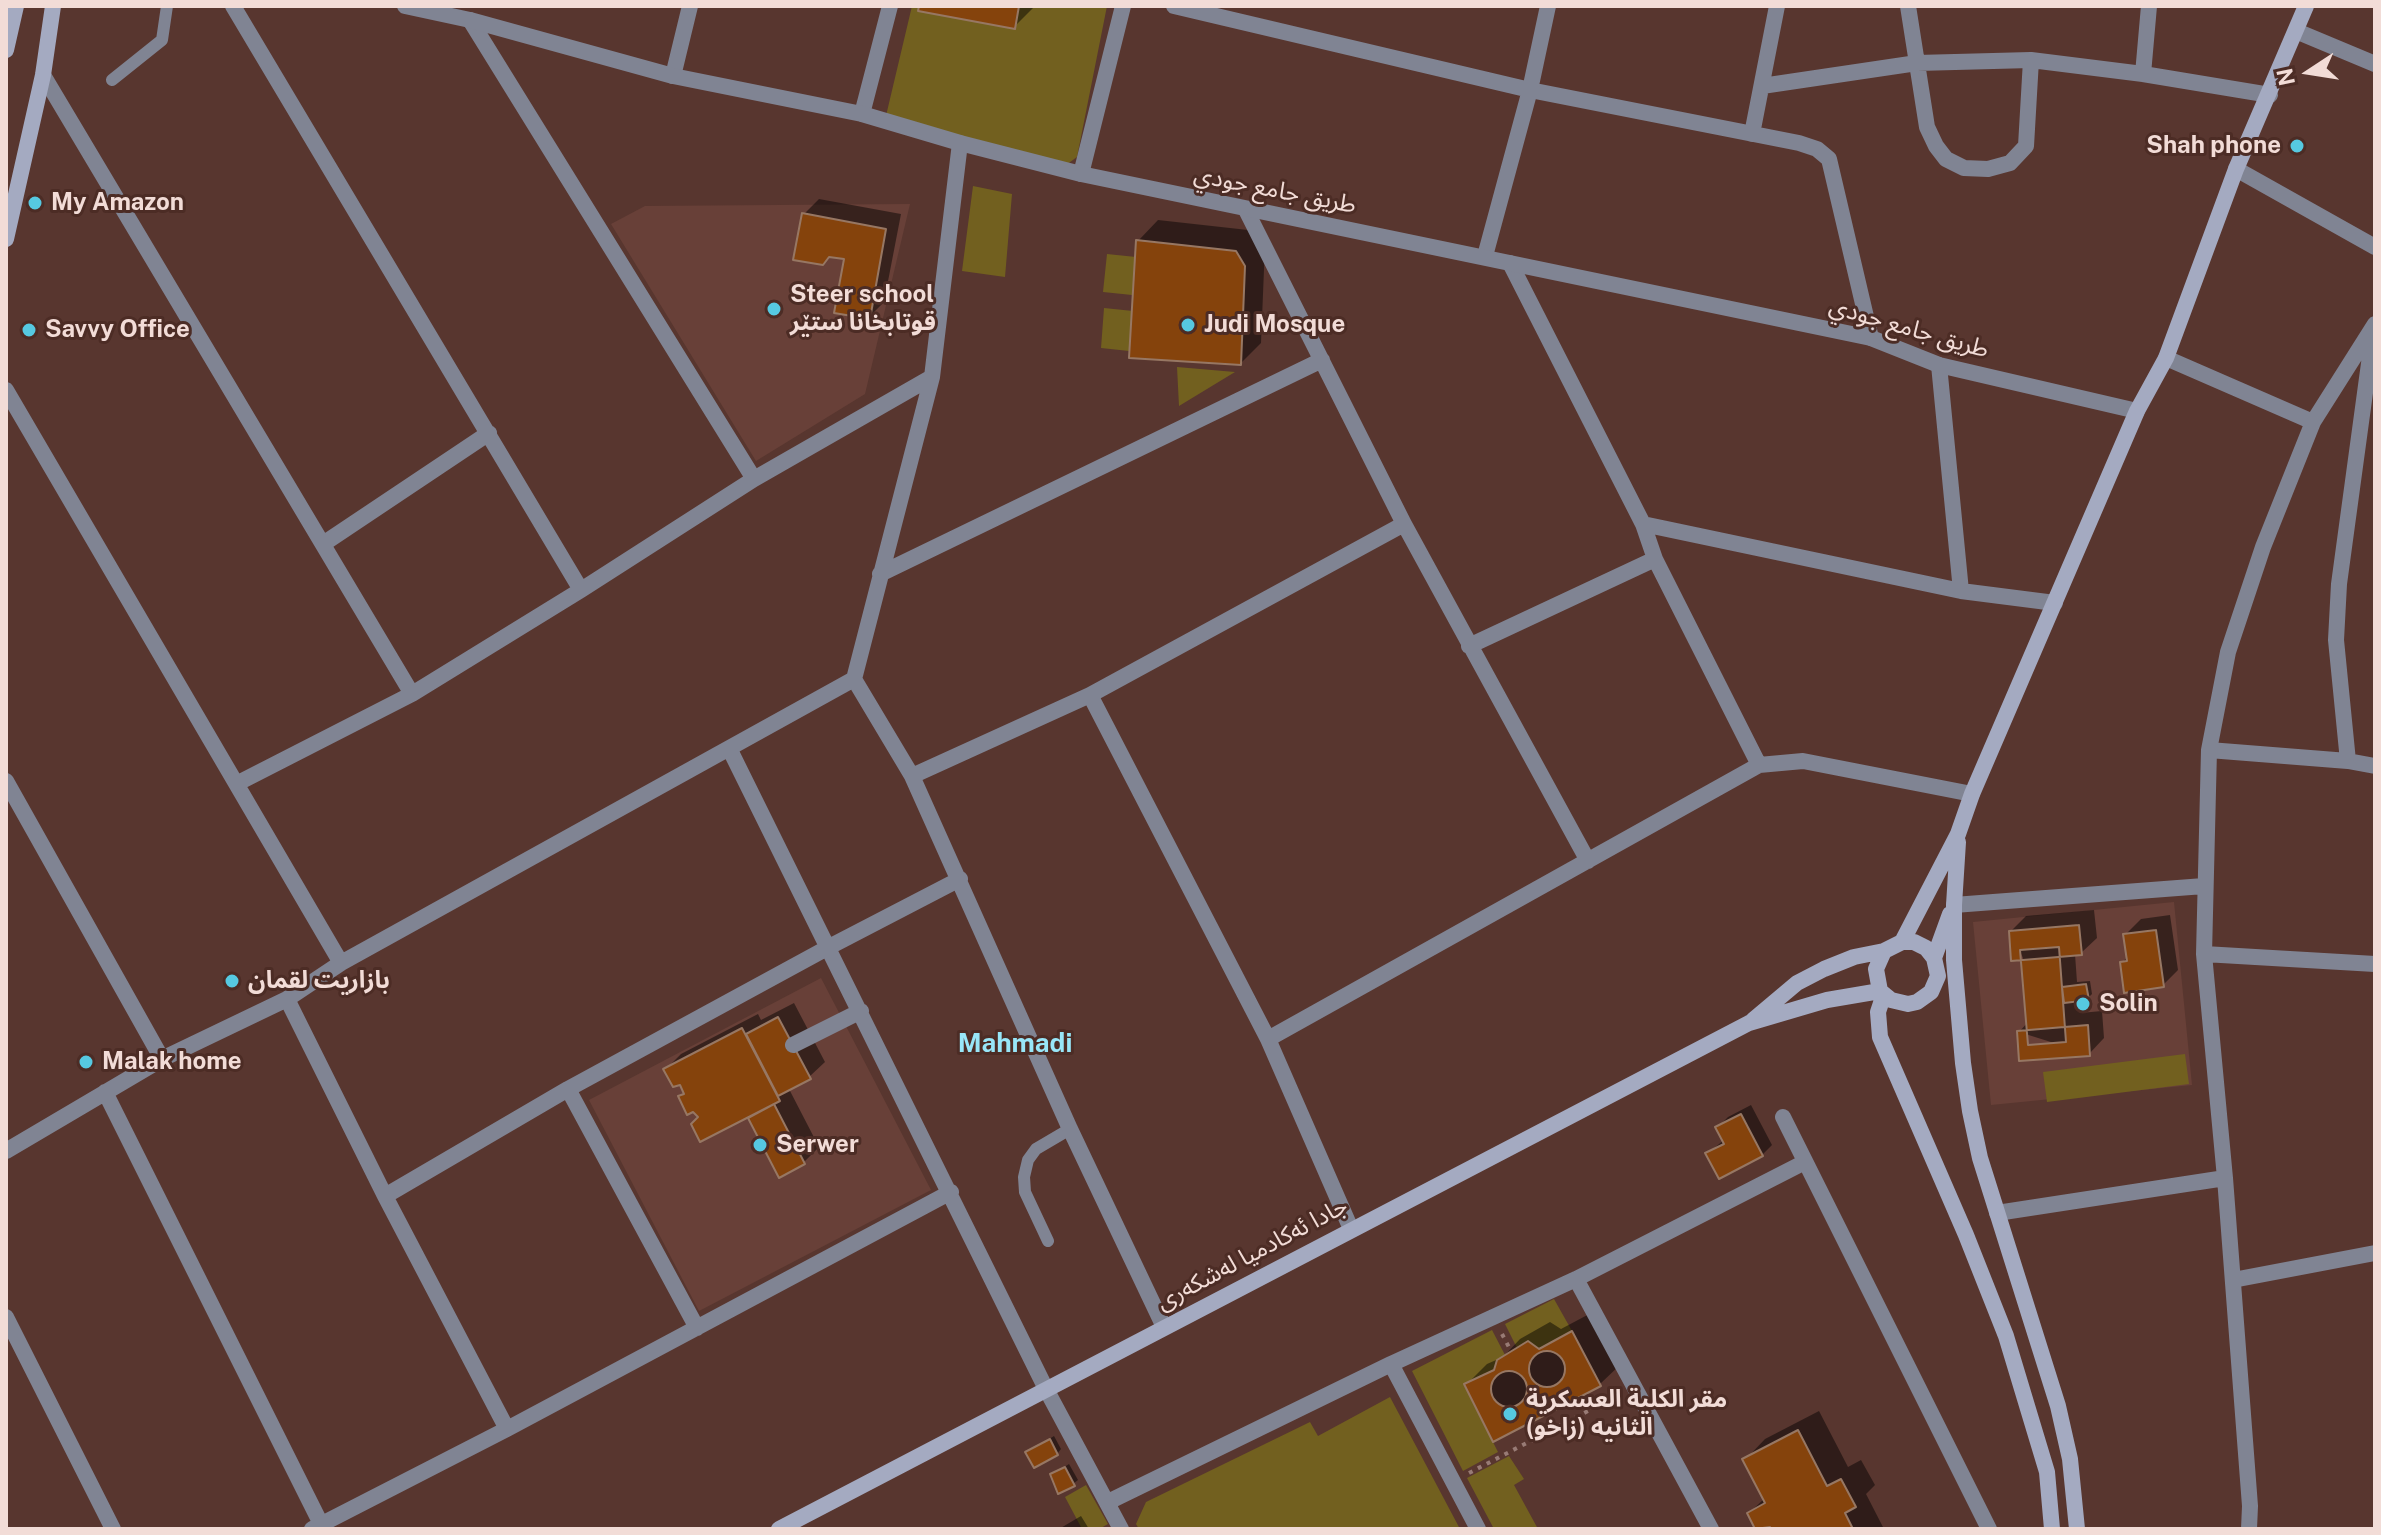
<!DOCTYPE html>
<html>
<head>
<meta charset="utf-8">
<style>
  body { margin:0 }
  #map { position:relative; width:2381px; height:1535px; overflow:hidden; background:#58362f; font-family:"Public Sans",sans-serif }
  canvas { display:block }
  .frame { position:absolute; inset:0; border:8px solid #f2dcd7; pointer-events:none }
  .north { position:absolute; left:2269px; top:32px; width:80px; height:80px; -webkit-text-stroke:6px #4c2c25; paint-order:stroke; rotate:258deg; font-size:22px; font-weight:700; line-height:32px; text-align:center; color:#f2dcd7 }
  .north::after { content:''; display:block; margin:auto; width:28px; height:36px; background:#f2dcd7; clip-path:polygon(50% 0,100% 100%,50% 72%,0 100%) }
</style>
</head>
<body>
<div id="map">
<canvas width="2381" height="1535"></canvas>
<div class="frame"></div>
<div class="north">N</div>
</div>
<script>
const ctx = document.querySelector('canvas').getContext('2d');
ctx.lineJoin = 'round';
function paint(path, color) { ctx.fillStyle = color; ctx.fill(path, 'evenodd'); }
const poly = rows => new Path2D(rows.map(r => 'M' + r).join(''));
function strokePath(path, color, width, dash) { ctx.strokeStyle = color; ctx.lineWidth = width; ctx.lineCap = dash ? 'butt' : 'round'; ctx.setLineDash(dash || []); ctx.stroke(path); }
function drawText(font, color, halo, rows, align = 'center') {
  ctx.font = font + ' "Public Sans","Noto Sans Arabic",sans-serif'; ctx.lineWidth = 6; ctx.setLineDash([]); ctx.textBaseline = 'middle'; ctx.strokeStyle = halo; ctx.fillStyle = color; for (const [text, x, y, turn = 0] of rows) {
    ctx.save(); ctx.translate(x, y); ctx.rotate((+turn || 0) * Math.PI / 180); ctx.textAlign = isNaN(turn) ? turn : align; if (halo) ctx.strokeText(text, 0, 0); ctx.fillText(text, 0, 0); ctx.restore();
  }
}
paint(poly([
  [910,204,865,394,756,461,611,224,645,206],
  [2174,902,2192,1085,1991,1105,1973,922],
  [821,978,931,1190,699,1311,589,1100]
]), '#684038');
paint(poly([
  [912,6,1107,6,1077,157,1066,165,885,120],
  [973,186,1012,194,1005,277,962,271],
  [1107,254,1136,257,1132,295,1103,292],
  [1104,308,1133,311,1129,351,1101,348],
  [1177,367,1235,372,1179,406],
  [2185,1054,2189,1084,2047,1102,2043,1072],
  [1554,1299,1572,1331,1539,1349,1528,1342,1517,1348,1505,1324],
  [1492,1330,1505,1355,1497,1360,1494,1370,1464,1385,1498,1452,1463,1471,1412,1371],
  [1390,1397,1460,1529,1139,1529,1136,1524,1146,1502,1310,1422,1318,1436],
  [1509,1456,1524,1479,1514,1485,1538,1529,1494,1529,1467,1478],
  [1086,1485,1108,1524,1099,1529,1082,1529,1065,1497]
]), '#72601f');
paint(poly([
  [921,6,1035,6,1014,27],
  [819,199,901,214,884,302,869,317,846,258,831,255,823,263,804,214],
  [1158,220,1257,231,1265,245,1261,343,1241,363,1138,241],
  [2094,910,2097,938,2081,953,2075,954,2077,982,2090,981,2092,994,2088,998,2079,999,2080,1013,2102,1011,2104,1038,2089,1054,2019,1032,2028,1022,2023,958,2011,931,2026,916],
  [2170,915,2178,970,2163,985,2122,963,2128,956,2125,935,2141,919],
  [794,1003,825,1062,809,1077,789,1089,819,1147,804,1162,780,1175,748,1115,701,1117,681,1097,685,1092,681,1083,666,1069,681,1054,758,1014,761,1020],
  [1751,1105,1772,1145,1762,1155,1708,1153,1724,1140,1718,1127,1728,1117],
  [1593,1312,1621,1364,1600,1384,1494,1439,1466,1385,1487,1364,1503,1357,1520,1339,1550,1322,1561,1329],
  [1819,1411,1848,1467,1861,1460,1875,1485,1866,1494,1884,1529,1773,1529,1771,1524,1757,1529,1749,1513,1765,1498,1745,1460,1765,1439],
  [1054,1436,1061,1449,1057,1454,1028,1452],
  [1069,1464,1078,1480,1073,1484,1052,1475],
  [1081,1516,1089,1529,1059,1529]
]), '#0007');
const building = poly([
  [919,6,1019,6,1015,29,918,11,919,6],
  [802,213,886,229,870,319,834,313,844,259,829,257,823,265,793,260,802,213],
  [1136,240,1236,251,1245,266,1241,365,1129,358,1136,240],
  [2079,925,2082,955,2011,961,2009,931,2079,925],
  [2156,930,2164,987,2124,993,2120,962,2127,961,2123,934,2156,930],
  [2059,947,2066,1042,2028,1045,2020,950,2059,947],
  [2086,984,2089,1000,2064,1003,2062,987,2086,984],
  [778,1017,811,1079,778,1096,746,1034,778,1017],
  [2088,1025,2090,1056,2019,1061,2017,1031,2088,1025],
  [742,1028,780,1101,700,1142,691,1124,698,1117,693,1112,687,1115,678,1096,684,1094,680,1085,673,1087,663,1069,742,1028],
  [774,1104,805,1164,779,1178,748,1118,774,1104],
  [1741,1114,1763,1156,1719,1179,1705,1153,1724,1144,1715,1127,1741,1114],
  [1572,1331,1601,1386,1493,1442,1464,1384,1494,1370,1497,1360,1528,1341,1539,1349,1572,1331],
  '1529 1369a18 18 0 1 1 36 0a18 18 0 1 1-36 0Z',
  '1491 1389a18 18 0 1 1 36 0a18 18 0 1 1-36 0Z',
  [1798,1430,1827,1486,1841,1479,1856,1507,1845,1513,1853,1529,1771,1529,1770,1527,1755,1529,1747,1513,1765,1503,1742,1459,1798,1430],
  [1050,1439,1058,1455,1034,1468,1025,1452,1050,1439],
  [1065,1467,1075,1486,1058,1494,1050,1474,1065,1467]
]);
paint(building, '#85430c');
strokePath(building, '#977763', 2);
strokePath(poly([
  [1502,1334,1511,1351],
  [1469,1473,1588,1411]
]), '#987b75', 4, [4, 6]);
strokePath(poly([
  [112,80,162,40,167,6],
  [1048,1241,1025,1192,1024,1177,1028,1160,1036,1149,1070,1129]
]), '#808493', 12);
strokePath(poly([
  [233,6,581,590],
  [1174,6,1530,90,1799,143,1817,149,1829,159,1871,338],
  [1908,6,1927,127,1936,146,1946,159,1964,168,1988,169,2010,163,2026,146,2031,60],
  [470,20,754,479],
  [2296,31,2375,64],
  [2143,74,2149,6],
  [43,75,412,694],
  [673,76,690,6],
  [1762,86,1917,63,2031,60,2143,74,2270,95],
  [862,114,890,6],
  [1752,134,1777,6],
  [2236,169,2375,247],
  [1081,174,1123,6],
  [1246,210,1404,524,1588,861],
  [1485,256,1530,90,1548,6],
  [1510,263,1643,524,1655,559,1759,765],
  [2166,358,2313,422],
  [1939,365,1961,591],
  [6,390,341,963],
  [1643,524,1961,591,2055,603],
  [323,544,489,433],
  [880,574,1322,360],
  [1469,646,1655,559],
  [854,679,912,776,1070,1129,1164,1327],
  [1090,695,1268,1039,1351,1229],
  [730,750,1046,1389,1121,1529],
  [2209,750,2348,761,2375,766],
  [2348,761,2336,640,2339,584,2373,334],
  [912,776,1090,695,1404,524],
  [6,781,162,1059],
  [238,783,412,694,581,590,754,479,932,377],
  [1954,905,2204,886],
  [2204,954,2375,964],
  [287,999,385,1196,507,1429],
  [1268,1039,1759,765,1803,761,1972,794],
  [793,1045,861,1011],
  [568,1089,697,1328],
  [105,1092,321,1524],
  [1783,1117,1989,1529],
  [6,1151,162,1059,287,999,341,963,854,679,932,377,960,143],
  [385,1196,568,1089,829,947,960,879],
  [1997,1213,2225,1178],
  [1576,1279,1711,1529],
  [2233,1280,2375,1253],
  [6,1317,113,1529],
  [1391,1364,1478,1529],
  [1108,1502,1391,1364,1576,1279,1805,1162],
  [312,1529,507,1429,951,1192],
  [2249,1529,2250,1506,2225,1178,2204,954,2209,750,2228,652,2263,547,2313,422,2375,324]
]), '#808493', 16);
strokePath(poly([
  [405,6,470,20,673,76,862,114,960,143,1081,174,1871,338,1939,365,2137,411]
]), '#808493', 16);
strokePath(poly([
  [6,50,16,6],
  [6,239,43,75,53,6],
  [1958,842,1954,905,1954,960,1963,1063,1970,1111,1980,1158,2058,1406,2070,1459,2077,1529],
  [1902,942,1958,834,1972,794,2137,411,2166,358,2236,169,2306,6],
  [1934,958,1950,914],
  [1884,994,1878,1012,1880,1037,1966,1235,2006,1336,2047,1472,2052,1529],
  [1753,1020,1797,983,1824,969,1854,957,1884,951,1902,942,1914,942,1926,948,1934,958,1938,976,1931,992,1917,1002,1908,1004,1891,1000,1880,991,1876,969,1884,951],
  [779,1529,1749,1023,1827,1000,1880,991]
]), '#a4aac1', 16);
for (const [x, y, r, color] of [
  [2297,146,8,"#56c9e1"],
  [35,203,8,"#56c9e1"],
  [774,309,8,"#56c9e1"],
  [1188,325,8,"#56c9e1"],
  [29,330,8,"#56c9e1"],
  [232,981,8,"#56c9e1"],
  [2083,1004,8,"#56c9e1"],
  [86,1062,8,"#56c9e1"],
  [760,1145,8,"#56c9e1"],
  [1510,1414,8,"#56c9e1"]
]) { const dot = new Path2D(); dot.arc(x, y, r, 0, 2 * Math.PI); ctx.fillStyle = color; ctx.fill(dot); strokePath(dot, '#4c2c25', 3); }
drawText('bold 24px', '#f2dcd7', '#4c2c25', [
  ["Shah phone",2281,146,"right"],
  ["My Amazon",51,203],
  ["Steer school",790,295],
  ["قوتابخانا ستێر",790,323],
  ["Judi Mosque",1204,325],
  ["Savvy Office",45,330],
  ["بازاريت لقمان",248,981],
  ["Solin",2099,1004],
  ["Malak home",102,1062],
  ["Serwer",776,1145],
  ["مقر الكلية العسكرية",1526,1400],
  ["الثانيه (زاخو)",1526,1428]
], 'left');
drawText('24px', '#f2dcd7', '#4c2c25', [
  ["طريق جامع جودي",1275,190,11],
  ["طريق جامع جودي",1909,328,16],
  ["جادا ئه‌كادميا له‌شكه‌رى",1252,1254,-28]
]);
drawText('bold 26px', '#98e6f8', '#4c2c25', [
  ["Mahmadi",1015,1044]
]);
</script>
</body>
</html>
